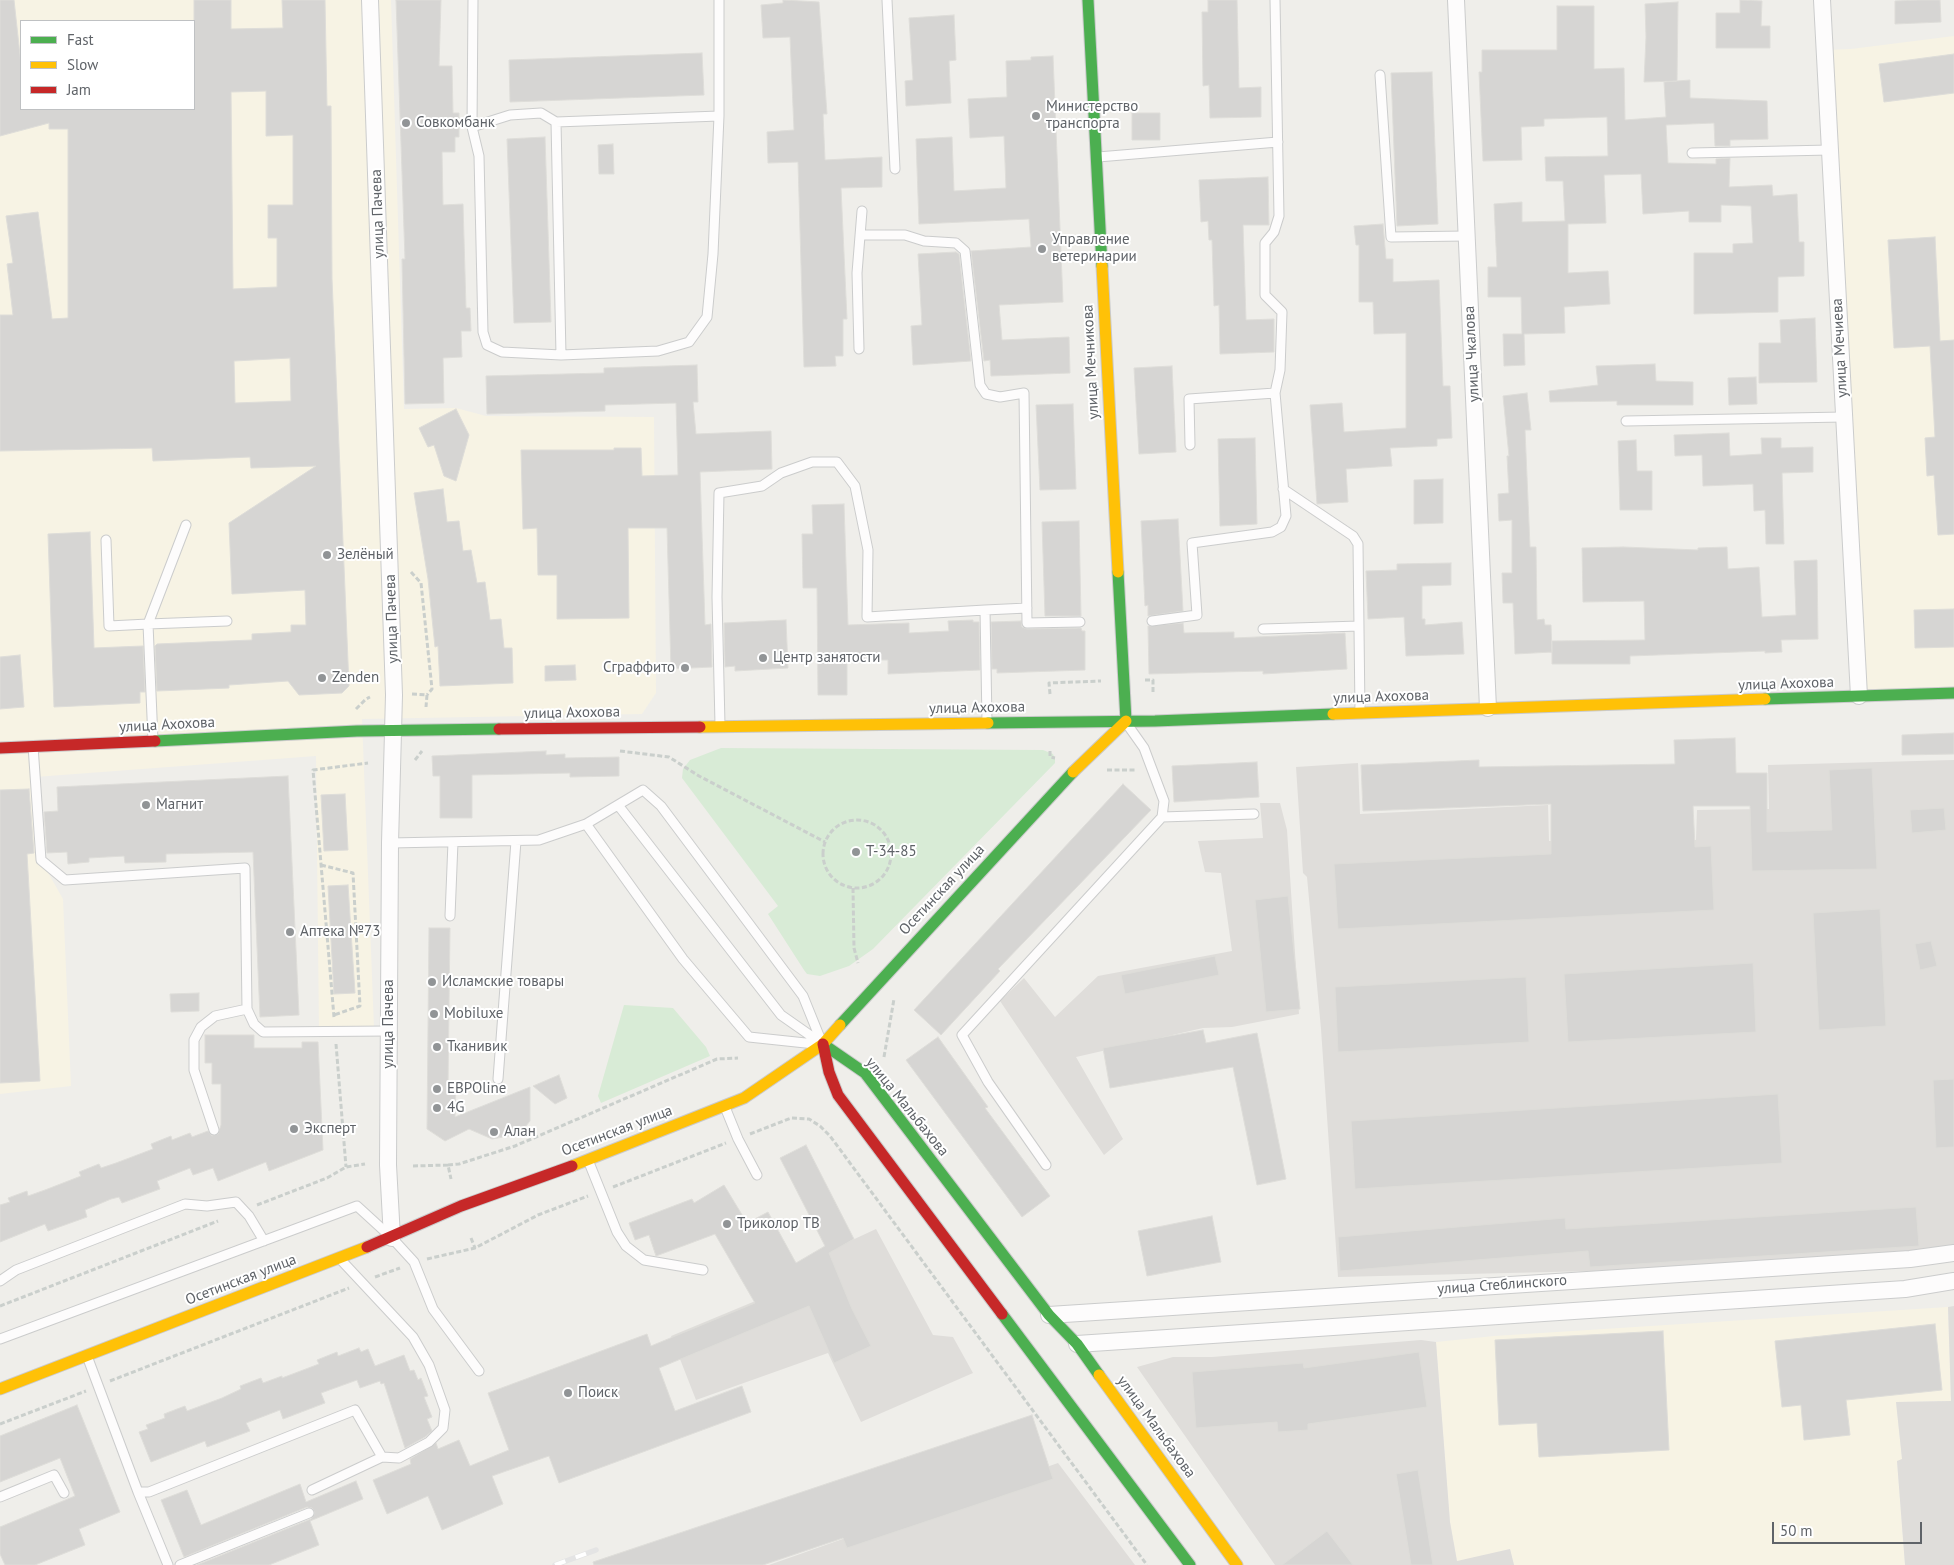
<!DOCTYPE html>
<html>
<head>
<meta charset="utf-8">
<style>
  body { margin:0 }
  #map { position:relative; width:1954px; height:1565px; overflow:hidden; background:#efeeea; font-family:"PT Sans",sans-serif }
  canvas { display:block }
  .legend { position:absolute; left:20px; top:20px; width:175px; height:90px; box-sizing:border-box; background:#fff; border:1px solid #bfc1c3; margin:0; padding:6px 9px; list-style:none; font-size:15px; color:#5f6368 }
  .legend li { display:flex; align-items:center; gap:10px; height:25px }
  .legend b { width:25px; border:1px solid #bfc1c3 }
  .scale { position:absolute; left:1772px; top:1522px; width:150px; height:22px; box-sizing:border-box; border:2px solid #5f6368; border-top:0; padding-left:6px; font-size:15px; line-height:18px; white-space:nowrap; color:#5f6368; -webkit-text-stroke:4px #fff; paint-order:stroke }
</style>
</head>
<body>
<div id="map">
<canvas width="1954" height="1565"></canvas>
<ul class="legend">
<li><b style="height:6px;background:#4caf50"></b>Fast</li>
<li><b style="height:6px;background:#ffc107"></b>Slow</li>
<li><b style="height:6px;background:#c62828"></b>Jam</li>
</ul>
<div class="scale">50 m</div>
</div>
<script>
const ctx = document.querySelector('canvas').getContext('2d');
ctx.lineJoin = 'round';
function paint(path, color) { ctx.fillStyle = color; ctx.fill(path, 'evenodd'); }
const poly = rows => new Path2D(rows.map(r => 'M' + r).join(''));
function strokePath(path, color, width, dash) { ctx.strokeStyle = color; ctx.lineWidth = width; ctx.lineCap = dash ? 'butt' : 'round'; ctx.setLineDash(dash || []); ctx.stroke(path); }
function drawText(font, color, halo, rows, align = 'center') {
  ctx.font = font + ' "PT Sans",sans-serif'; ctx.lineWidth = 4; ctx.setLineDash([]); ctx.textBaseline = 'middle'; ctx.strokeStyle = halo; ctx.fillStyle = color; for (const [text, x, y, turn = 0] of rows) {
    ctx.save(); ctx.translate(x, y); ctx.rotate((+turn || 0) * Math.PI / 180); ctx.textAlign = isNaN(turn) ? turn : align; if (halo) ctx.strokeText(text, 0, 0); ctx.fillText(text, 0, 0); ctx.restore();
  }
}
paint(poly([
  [0,0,391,0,404,409,456,408,486,416,654,417,656,693,642,714,362,719,374,1028,319,1032,316,756,35,777,41,860,63,899,71,1086,0,1094],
  [21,21,194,21,194,109,21,109],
  [1954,36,1954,693,1859,696,1825,50,1851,49],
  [1948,1307,1951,1401,1896,1402,1902,1459,1897,1462,1905,1565,1514,1565,1510,1549,1457,1562,1450,1522,1436,1342,1494,1336]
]), '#f7f3e4');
paint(poly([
  [1954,760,1954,1246,1938,1250,1593,1271,1338,1277,1321,1029,1307,877,1303,873,1296,767,1358,763,1360,814,1548,805,1549,841,1696,840,1697,810,1769,809,1768,765],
  [1260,803,1280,803,1287,830,1299,1014,1232,1027,1203,1028,1076,1057,1123,1139,1104,1155,1000,1001,1024,978,1055,1017,1098,976,1232,951,1221,873,1205,872,1198,841,1263,838],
  [876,1229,933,1335,953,1337,973,1373,861,1422,828,1353,696,1400,671,1336,777,1292,820,1255],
  [1954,1306,1954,1565,1905,1565,1897,1461,1902,1459,1896,1402,1951,1401,1948,1307],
  [1421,1340,1436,1342,1450,1522,1457,1561,1510,1549,1514,1565,1275,1565,1137,1367,1173,1357,1212,1357],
  [1058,1463,1135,1565,769,1565]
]), '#dfddda');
paint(poly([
  [721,748,1043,750,1053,754,1055,759,1055,763,873,949,849,966,820,976,807,974,804,970,768,914,778,906,682,778,683,769,690,760],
  [624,1005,673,1008,706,1047,710,1056,601,1103,598,1096]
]), '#d8ebd6');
const building = poly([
  [0,0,14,0,21,64,21,109,194,109,194,0,231,0,231,29,283,28,282,0,325,0,327,106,331,106,332,279,349,686,342,693,299,695,288,681,229,685,229,688,157,691,155,646,157,644,252,640,252,634,291,632,291,625,306,625,305,590,232,594,229,523,316,466,251,468,250,457,153,461,152,448,0,451,0,315,13,315,7,264,13,263,6,216,38,212,52,319,68,318,68,129,49,129,49,123,0,136,0,0],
  [266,91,266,136,293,135,293,205,268,205,268,238,277,238,277,287,233,289,231,92,266,91],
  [290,358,291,401,235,403,234,361,290,358],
  [396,0,441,0,439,66,452,66,453,113,459,113,459,137,455,137,455,152,442,152,443,205,463,204,466,308,470,308,471,331,461,331,462,357,443,358,444,403,405,404,402,259,405,259,396,0],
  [783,0,819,2,827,114,823,114,825,160,882,157,882,187,841,188,847,319,843,319,843,356,835,356,836,366,804,367,798,162,768,163,767,132,794,130,790,37,763,38,761,5,783,3,783,0],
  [1208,0,1237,0,1239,88,1261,87,1261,117,1210,118,1209,85,1203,86,1202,12,1208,12,1208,0],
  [1740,0,1762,1,1761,26,1770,26,1770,48,1716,48,1716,13,1740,13,1740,0],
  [1919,0,1940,0,1941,22,1895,24,1895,1,1919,0],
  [1678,2,1677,81,1644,82,1646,37,1645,4,1678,2],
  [1557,6,1594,6,1594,69,1624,68,1625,120,1666,117,1664,82,1690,80,1690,98,1767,101,1768,139,1730,140,1730,146,1715,146,1714,123,1666,125,1668,163,1716,164,1716,159,1730,158,1729,187,1772,185,1773,196,1797,194,1799,242,1804,242,1804,276,1778,277,1778,312,1694,314,1694,253,1733,253,1733,244,1753,243,1751,206,1721,205,1721,222,1689,222,1689,211,1643,214,1641,174,1604,175,1606,223,1568,224,1568,273,1608,271,1610,304,1564,307,1565,333,1524,334,1525,365,1504,366,1503,334,1522,334,1521,297,1488,297,1488,267,1497,267,1494,204,1522,202,1522,222,1565,221,1563,181,1546,181,1545,157,1608,156,1607,117,1544,119,1544,126,1521,127,1522,160,1483,161,1479,72,1482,72,1482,50,1557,50,1557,6],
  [954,15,956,60,949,61,951,103,906,106,905,81,913,80,909,18,954,15],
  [702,53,704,95,510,102,509,60,702,53],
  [1954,54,1954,93,1884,102,1879,64,1954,54],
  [1053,56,1063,302,999,305,1002,340,1069,337,1070,373,991,376,990,360,984,361,971,251,1031,247,1029,219,919,224,916,139,952,137,954,191,1006,188,1004,136,970,138,968,99,1007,97,1006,61,1031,60,1031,57,1053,56],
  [1432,72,1438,224,1397,226,1391,73,1432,72],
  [1132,113,1160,113,1160,140,1132,140,1132,113],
  [545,137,551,322,514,323,507,139,545,137],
  [613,144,614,174,599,174,598,145,613,144],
  [1268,177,1269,225,1243,225,1246,320,1274,319,1274,352,1220,354,1219,305,1214,306,1212,240,1209,240,1208,221,1201,222,1199,180,1268,177],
  [1383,224,1386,259,1393,259,1393,282,1439,280,1443,386,1450,386,1452,438,1437,439,1437,446,1390,448,1392,466,1346,469,1348,502,1317,504,1310,405,1342,403,1344,432,1406,428,1406,333,1374,334,1373,302,1359,302,1359,245,1356,245,1354,226,1383,224],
  [1935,237,1940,341,1954,340,1954,534,1938,535,1934,475,1927,476,1925,438,1935,437,1930,346,1894,348,1888,240,1935,237],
  [956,252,959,254,971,361,913,365,911,326,922,325,918,254,956,252],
  [1815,318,1817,382,1759,383,1759,343,1781,343,1780,320,1815,318],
  [1655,364,1656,381,1693,382,1693,405,1617,405,1617,401,1550,402,1549,391,1598,385,1596,366,1655,364],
  [697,365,698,402,693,402,696,434,771,431,772,469,700,472,705,625,711,624,712,667,671,669,667,528,628,528,629,618,557,619,557,575,538,575,537,528,523,529,521,450,614,450,614,448,641,448,642,476,678,475,676,403,605,405,605,411,487,414,486,376,604,373,604,368,697,365],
  [1172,366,1176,452,1139,454,1134,368,1172,366],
  [1756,377,1757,404,1729,405,1728,378,1756,377],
  [1527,393,1531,430,1525,430,1530,547,1536,547,1537,620,1544,619,1545,625,1551,625,1552,652,1515,654,1513,603,1503,603,1502,573,1512,573,1512,520,1499,521,1498,494,1509,493,1507,456,1509,456,1503,396,1527,393],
  [1073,404,1076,489,1040,490,1036,405,1073,404],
  [456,409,469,435,456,481,444,476,434,445,428,447,419,428,456,409],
  [1729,433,1730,456,1762,454,1761,438,1781,438,1781,448,1813,447,1813,472,1782,473,1784,544,1766,544,1765,510,1754,511,1753,484,1703,486,1702,455,1675,456,1674,435,1729,433],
  [1255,438,1257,524,1220,526,1218,439,1255,438],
  [1636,440,1637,471,1652,471,1652,510,1620,510,1618,441,1636,440],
  [1443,479,1443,523,1414,524,1414,480,1443,479],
  [443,489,447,522,459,521,463,551,471,550,477,583,485,582,490,620,501,619,504,648,512,648,513,683,440,686,438,646,435,647,428,579,414,493,443,489],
  [844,504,848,625,909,623,909,633,949,631,948,621,973,620,973,622,979,622,980,670,888,674,888,660,847,660,847,695,818,695,817,588,803,588,802,534,813,534,812,505,844,504],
  [1178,519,1183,611,1148,616,1148,605,1145,606,1141,521,1178,519],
  [1079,521,1081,616,1045,616,1042,522,1079,521],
  [90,532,94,648,143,646,145,692,140,692,140,703,54,707,48,534,90,532],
  [1623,547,1698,550,1698,548,1727,547,1728,569,1759,567,1762,617,1796,615,1794,561,1817,560,1818,639,1781,640,1782,652,1765,653,1765,651,1630,656,1630,664,1552,664,1552,641,1645,640,1644,601,1583,602,1582,548,1623,547],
  [1451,563,1451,585,1422,586,1422,619,1425,619,1425,625,1462,622,1464,654,1406,656,1404,617,1368,619,1366,571,1397,570,1397,564,1451,563],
  [1954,609,1954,647,1915,648,1914,610,1954,609],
  [786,620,788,668,735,671,735,666,725,667,724,623,786,620],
  [1021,621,1022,627,1027,629,1081,628,1082,631,1085,631,1085,670,997,673,997,669,992,669,991,622,1021,621],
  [1183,623,1184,633,1234,632,1234,638,1345,633,1347,669,1263,674,1263,671,1149,674,1148,626,1183,623],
  [20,655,24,707,0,709,0,657,20,655],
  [575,665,576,680,545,681,545,666,575,665],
  [1954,733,1954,754,1902,755,1902,735,1954,733],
  [1735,738,1736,773,1767,773,1767,832,1832,830,1829,770,1872,768,1877,869,1752,871,1750,806,1693,806,1695,847,1711,846,1714,910,1338,929,1334,864,1551,854,1551,804,1363,811,1361,765,1479,760,1479,767,1675,764,1674,740,1735,738],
  [546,751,546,755,565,754,565,758,619,757,619,776,570,777,570,773,472,775,472,818,440,818,440,776,433,776,432,756,546,751],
  [1257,762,1259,797,1174,802,1172,766,1257,762],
  [288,776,299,1015,260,1017,253,852,166,854,166,862,125,863,124,856,89,858,89,862,68,864,67,852,47,853,44,812,58,811,57,787,288,776],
  [1123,784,1151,810,998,969,1000,971,941,1035,914,1010,1123,784],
  [29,789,34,853,27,854,40,1081,0,1083,0,790,29,789],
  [345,794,348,850,324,851,321,795,345,794],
  [1944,808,1946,830,1912,833,1910,810,1944,808],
  [348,885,355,993,334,994,328,886,348,885],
  [1288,896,1300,1009,1266,1012,1255,900,1288,896],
  [1880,909,1886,1026,1819,1030,1813,913,1880,909],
  [429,928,450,928,448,1085,456,1085,455,1117,530,1087,530,1121,526,1126,516,1129,515,1135,492,1139,469,1129,445,1141,427,1129,429,928],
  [1931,941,1937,966,1920,970,1915,944,1931,941],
  [1215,956,1219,975,1125,994,1121,975,1215,956],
  [1753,963,1756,1032,1568,1042,1564,974,1753,963],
  [1526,977,1529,1042,1338,1052,1335,987,1526,977],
  [199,993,199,1011,171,1012,170,994,199,993],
  [1203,1030,1206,1043,1257,1033,1286,1179,1257,1185,1233,1067,1110,1088,1103,1048,1203,1030],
  [205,1035,254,1035,254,1048,302,1048,302,1042,318,1042,323,1150,269,1171,266,1162,218,1181,213,1168,193,1175,190,1168,157,1181,160,1189,122,1203,119,1197,111,1199,85,1210,87,1217,48,1231,45,1224,0,1242,0,1205,10,1202,8,1198,27,1191,28,1196,45,1190,81,1176,79,1172,99,1164,101,1168,116,1163,153,1149,151,1144,171,1136,172,1140,190,1133,192,1137,208,1131,212,1136,218,1134,221,1125,221,1084,212,1084,212,1063,205,1063,205,1035],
  [938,1037,988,1107,985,1108,1050,1196,1022,1217,906,1060,938,1037],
  [559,1075,567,1098,555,1104,533,1086,559,1075],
  [1954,1079,1954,1147,1936,1148,1933,1080,1954,1079],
  [1778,1094,1782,1163,1355,1189,1351,1121,1778,1094],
  [806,1145,854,1239,829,1253,852,1309,871,1346,834,1363,809,1306,659,1368,675,1411,742,1386,751,1412,559,1483,549,1456,492,1476,503,1504,442,1530,428,1496,387,1514,373,1480,411,1464,410,1459,436,1443,438,1449,459,1440,470,1466,509,1450,488,1393,647,1334,651,1346,755,1303,715,1234,656,1256,649,1235,635,1240,629,1223,692,1199,694,1203,724,1185,747,1223,768,1212,796,1263,825,1246,780,1158,806,1145],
  [1916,1207,1919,1246,1590,1267,1588,1251,1340,1271,1338,1237,1565,1218,1566,1229,1916,1207],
  [1212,1216,1221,1262,1147,1276,1138,1231,1212,1216],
  [1935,1324,1942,1390,1846,1400,1850,1435,1804,1440,1801,1405,1782,1407,1775,1341,1935,1324],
  [1663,1331,1669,1450,1539,1457,1537,1423,1499,1425,1495,1340,1663,1331],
  [359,1348,361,1352,368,1349,375,1366,404,1355,410,1371,414,1370,418,1380,421,1378,428,1396,424,1397,432,1417,427,1419,432,1431,425,1437,405,1448,384,1383,381,1384,380,1381,360,1388,357,1380,321,1393,325,1403,283,1419,280,1410,246,1423,250,1431,207,1447,205,1441,151,1462,139,1432,148,1429,146,1425,165,1418,164,1414,185,1406,187,1411,222,1398,241,1389,240,1386,261,1378,263,1383,282,1376,282,1378,319,1364,317,1360,337,1352,338,1356,359,1348],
  [1419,1352,1427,1407,1308,1424,1308,1430,1278,1432,1277,1422,1196,1428,1192,1372,1303,1363,1304,1368,1419,1352],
  [77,1405,120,1512,79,1529,85,1545,35,1565,5,1565,0,1554,0,1527,75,1496,60,1458,0,1482,0,1436,77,1405],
  [1032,1415,1053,1479,847,1548,843,1538,763,1565,594,1565,593,1562,1032,1415],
  [1418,1470,1433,1565,1411,1565,1396,1474,1418,1470],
  [356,1481,363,1499,310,1521,319,1545,269,1565,197,1565,311,1519,315,1513,312,1508,307,1507,184,1557,161,1500,187,1490,201,1525,300,1484,306,1502,356,1481],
  [1327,1531,1353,1565,1282,1565,1327,1531]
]);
paint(building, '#d6d5d3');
strokePath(building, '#deddd9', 1);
const lane = poly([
  [473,0,472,127,479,156,483,332,487,345,502,352,561,355,658,351,689,342,707,317,713,254,719,116,719,0],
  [887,0,895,169],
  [1380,75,1391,237,1467,236],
  [472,127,510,115,541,113,556,122],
  [1692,153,1830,150],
  [1098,157,1278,142],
  [860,235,905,235,924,241,956,243,965,251,980,385,986,394,1000,397,1024,393,1027,623,1080,622],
  [859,349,857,273,862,211],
  [561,355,556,122,719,116],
  [1626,421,1844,417],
  [1190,445,1189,399,1275,393,1280,370,1282,312,1265,295,1265,243,1274,232,1279,216,1275,0],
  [1283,489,1353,536,1358,544,1360,713],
  [106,540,109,626,148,624,186,525],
  [1152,621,1197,615,1192,543,1272,532,1281,527,1286,516,1275,393],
  [1263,629,1359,626],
  [987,722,985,610,1027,608],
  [720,725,717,597,719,493,762,486,781,473,812,462,837,462,855,486,868,550,867,617,985,610],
  [153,740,148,624,227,621],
  [33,746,41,860,65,880,245,868,247,1009,215,1016,201,1027,194,1040,194,1070,214,1130],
  [618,805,781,1015,821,1043],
  [1162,817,1254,814],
  [586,824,683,959,749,1037,815,1044],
  [390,843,539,840,586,824,643,790,661,806,803,996,822,1043],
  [450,916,453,842],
  [247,1009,254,1024,263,1032,389,1031],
  [498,1079,516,841],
  [725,1107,738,1139,757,1175],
  [588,1160,617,1232,626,1246,644,1260,703,1270],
  [1046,1165,988,1082,962,1035,1162,817,1164,801,1150,764,1144,748,1127,724],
  [0,1281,16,1270,185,1204,207,1206,236,1202,249,1216,264,1241],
  [0,1339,357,1206,392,1238,414,1262,433,1309,479,1371],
  [87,1356,138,1492,149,1492,355,1410,382,1457],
  [312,1490,382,1457,399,1458,429,1442,443,1428,445,1410,429,1365,413,1337,341,1260],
  [138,1492,168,1565],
  [0,1497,54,1475,64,1493],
  [180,1565,309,1513]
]);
const street = poly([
  [370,0,394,695,390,843,388,1165,392,1238],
  [1456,0,1488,708],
  [1822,0,1859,696],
  [1049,1315,1910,1259,1954,1253],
  [1077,1344,1905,1289,1954,1281]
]);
const fast = poly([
  [1088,0,1102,266],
  [1118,572,1126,721],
  [1765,699,1954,693],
  [988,723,1155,721,1333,714],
  [155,741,357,731,499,729],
  [840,1025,1073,772],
  [823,1044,865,1073,1049,1315,1077,1344,1099,1375],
  [1002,1314,1190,1565]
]);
const slow = poly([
  [1102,266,1118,572],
  [1333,714,1765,699],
  [700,727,988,723],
  [1073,772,1126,721],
  [572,1166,744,1098,823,1044,840,1025],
  [1099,1375,1237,1565],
  [0,1389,367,1247]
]);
const jam = poly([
  [499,729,700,727],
  [0,748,155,741],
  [823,1044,829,1072,838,1095,1002,1314],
  [367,1247,461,1206,572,1166]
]);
strokePath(lane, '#cbcccc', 11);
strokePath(street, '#cbcccc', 18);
strokePath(fast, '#cacacb', 13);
strokePath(slow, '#cacacb', 13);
strokePath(jam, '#cacacb', 13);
strokePath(poly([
  [411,572,421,583,432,689,427,695],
  [1145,680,1153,680,1153,694],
  [412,694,427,695,426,707],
  [1050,694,1049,683,1101,681],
  [356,709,366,699,370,697],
  [620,751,669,757,699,776,825,842],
  [1050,751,1050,757,1055,758],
  [415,760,422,751],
  [1107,770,1135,770],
  '823 854a34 34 0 1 1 68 0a34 34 0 1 1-68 0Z',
  [321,865,353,873,360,1006,334,1015],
  [853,888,854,948,858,963],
  [334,1017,313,770,368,763],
  [336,1044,346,1167],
  [884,1057,894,999],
  [750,1134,791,1118,809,1119,820,1126,830,1136,1147,1565],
  [448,1165,459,1164,515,1146,717,1059,738,1058],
  [413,1166,448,1165,451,1179],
  [613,1187,726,1143],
  [257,1205,327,1178,346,1167,365,1164],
  [471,1238,475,1248],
  [427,1259,475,1248,538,1215,588,1196],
  [375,1277,400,1268],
  [0,1306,218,1221],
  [110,1381,349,1288],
  [0,1424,86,1391]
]), '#cacfcc', 3, [5, 2.5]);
strokePath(lane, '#fdfcfc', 9);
strokePath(street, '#fdfcfc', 16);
strokePath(fast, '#4caf50', 11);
strokePath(slow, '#ffc107', 11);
strokePath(jam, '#c62828', 11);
const rail = poly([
  [555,1565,596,1550]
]);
strokePath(rail, '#e4e4e4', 5.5);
strokePath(rail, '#fff', 4, [11]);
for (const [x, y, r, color] of [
  [1036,116,5,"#919496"],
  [406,123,5,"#919496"],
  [1042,249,5,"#919496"],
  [327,555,5,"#919496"],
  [763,658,5,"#919496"],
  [685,668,5,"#919496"],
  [322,678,5,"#919496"],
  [146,805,5,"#919496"],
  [856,852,5,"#919496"],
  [290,932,5,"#919496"],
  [432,982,5,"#919496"],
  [434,1014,5,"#919496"],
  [437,1047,5,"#919496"],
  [437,1089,5,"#919496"],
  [437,1108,5,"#919496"],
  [294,1129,5,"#919496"],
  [494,1132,5,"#919496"],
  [727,1224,5,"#919496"],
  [568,1393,5,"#919496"]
]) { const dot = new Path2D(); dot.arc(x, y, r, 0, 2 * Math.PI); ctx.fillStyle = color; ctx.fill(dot); strokePath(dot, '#fff', 2); }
drawText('15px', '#5f6368', '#fff', [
  ["Министерство",1046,107],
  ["транспорта",1046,124],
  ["Совкомбанк",416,123],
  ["Управление",1052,240],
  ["ветеринарии",1052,257],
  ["Зелёный",337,555],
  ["Центр занятости",773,658],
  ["Сграффито",675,668,"right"],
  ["Zenden",332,678],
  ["Магнит",156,805],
  ["Т-34-85",866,852],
  ["Аптека №73",300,932],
  ["Исламские товары",442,982],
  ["Mobiluxe",444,1014],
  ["Тканивик",447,1047],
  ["ЕВРОline",447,1089],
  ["4G",447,1108],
  ["Эксперт",304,1129],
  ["Алан",504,1132],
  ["Триколор ТВ",737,1224],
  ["Поиск",578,1393]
], 'left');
drawText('15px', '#5f6368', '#fff', [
  ["улица Пачева",378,214,-92],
  ["улица Мечиева",1840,348,-93],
  ["улица Чкалова",1472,354,-93],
  ["улица Мечникова",1091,362,-93],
  ["улица Пачева",392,619,-92],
  ["улица Ахохова",1786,684,-2],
  ["улица Ахохова",1381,697,-2],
  ["улица Ахохова",977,708,-1],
  ["улица Ахохова",572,713,-1],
  ["улица Ахохова",167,725,-3],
  ["Осетинская улица",942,890,-47],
  ["улица Пачева",389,1024,-90],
  ["улица Мальбахова",907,1107,51],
  ["Осетинская улица",617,1131,-21],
  ["Осетинская улица",241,1280,-21],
  ["улица Стеблинского",1502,1285,-4],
  ["улица Мальбахова",1156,1427,54]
]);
</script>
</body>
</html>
